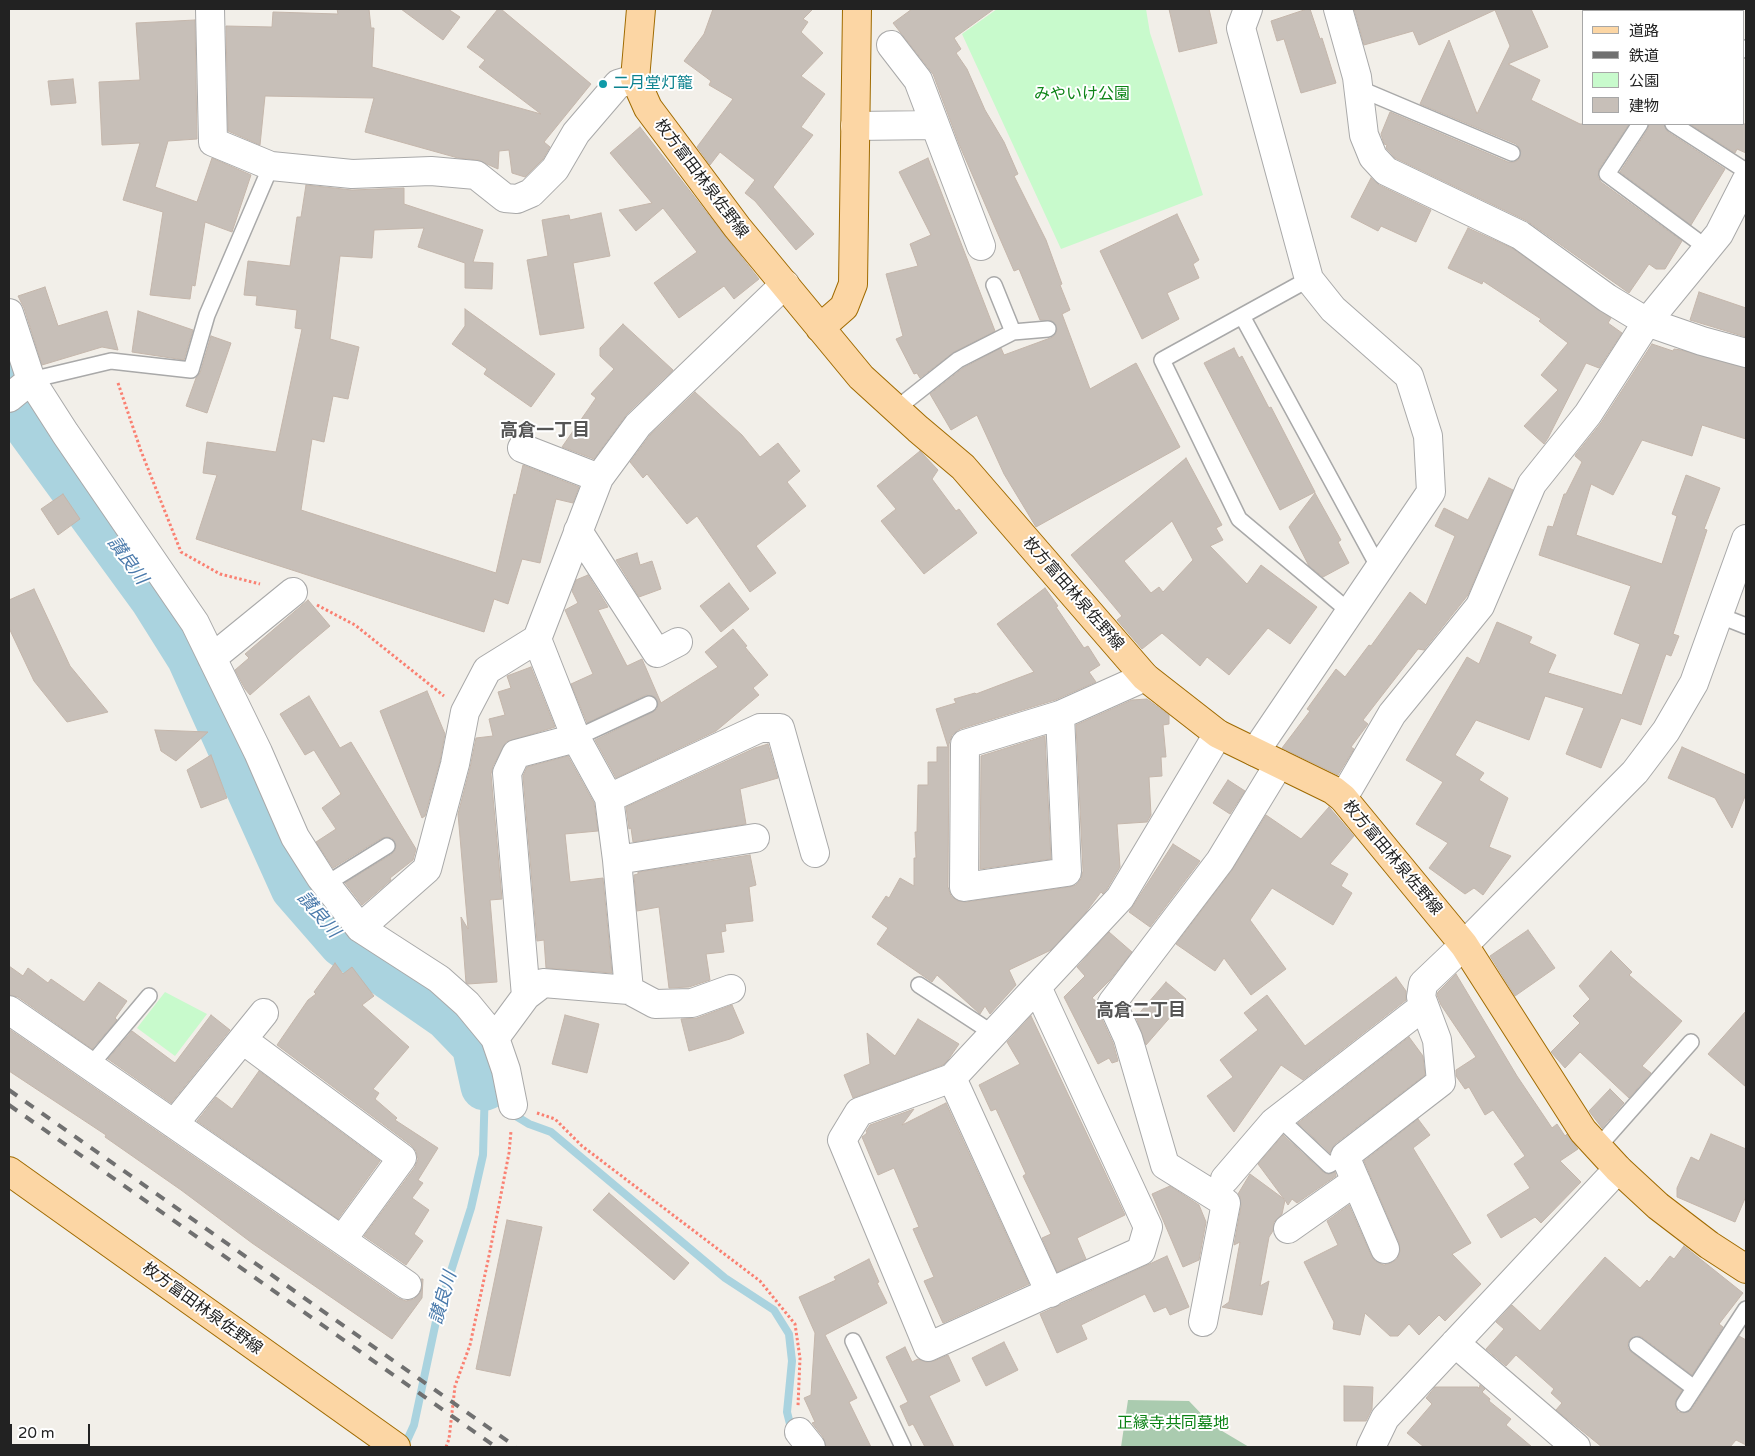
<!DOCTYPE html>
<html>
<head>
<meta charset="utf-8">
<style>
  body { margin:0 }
  #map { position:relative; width:1755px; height:1456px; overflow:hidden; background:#f2efe9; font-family:"Varela Round","Noto Sans JP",sans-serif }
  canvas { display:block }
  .frame { position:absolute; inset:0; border:10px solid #222; pointer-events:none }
  .legend { position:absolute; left:1582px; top:10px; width:162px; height:115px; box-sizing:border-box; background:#fff; border:1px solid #a7a7a7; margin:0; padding:6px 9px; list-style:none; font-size:15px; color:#222 }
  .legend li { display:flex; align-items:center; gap:10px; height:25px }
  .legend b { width:25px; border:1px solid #a7a7a7 }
  .scale { position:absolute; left:10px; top:1424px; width:80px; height:22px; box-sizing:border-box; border:2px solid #222; border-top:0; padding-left:6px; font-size:15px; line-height:18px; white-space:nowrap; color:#222; -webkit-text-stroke:4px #fff; paint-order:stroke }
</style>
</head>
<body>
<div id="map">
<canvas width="1755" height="1456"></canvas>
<div class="frame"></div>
<ul class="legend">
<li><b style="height:6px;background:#fcd6a4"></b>道路</li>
<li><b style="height:6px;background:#707070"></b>鉄道</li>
<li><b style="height:14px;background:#c8facc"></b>公園</li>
<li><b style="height:14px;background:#c7bfb8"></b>建物</li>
</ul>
<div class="scale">20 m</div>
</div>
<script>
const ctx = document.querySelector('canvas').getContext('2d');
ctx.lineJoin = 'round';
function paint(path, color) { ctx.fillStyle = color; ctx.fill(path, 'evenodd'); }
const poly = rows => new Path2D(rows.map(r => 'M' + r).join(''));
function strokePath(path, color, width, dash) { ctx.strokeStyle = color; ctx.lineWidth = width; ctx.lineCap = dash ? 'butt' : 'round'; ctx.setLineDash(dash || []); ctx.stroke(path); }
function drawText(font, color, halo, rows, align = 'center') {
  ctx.font = font + ' "Varela Round","Noto Sans JP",sans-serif'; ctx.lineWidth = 4; ctx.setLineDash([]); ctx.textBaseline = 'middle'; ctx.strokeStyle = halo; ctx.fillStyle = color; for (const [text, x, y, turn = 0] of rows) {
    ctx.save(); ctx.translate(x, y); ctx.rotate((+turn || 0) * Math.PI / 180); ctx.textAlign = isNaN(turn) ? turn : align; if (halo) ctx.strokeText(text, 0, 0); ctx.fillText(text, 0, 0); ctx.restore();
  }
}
paint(poly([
  [1128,1400,1189,1401,1212,1425,1249,1447,1121,1447]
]), '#aacbaf');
paint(poly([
  [997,9,1146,9,1150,33,1203,195,1061,249,962,34],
  [165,992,207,1014,175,1056,137,1028]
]), '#c8facc');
strokePath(poly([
  [485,1086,506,1110,529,1124,551,1132,725,1278,774,1310,789,1334,792,1361,787,1412,792,1432],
  [404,1447,414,1425,438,1312,471,1208,483,1155,485,1086]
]), '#aad3df', 8);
strokePath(poly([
  [9,382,25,421,154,598,191,657,295,888,343,943,448,1016,476,1045,485,1086]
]), '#aad3df', 49);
const building = poly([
  [337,9,369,9,371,28,374,28,372,67,541,114,479,67,485,60,467,47,498,9,501,9,591,84,544,142,550,147,543,159,525,177,512,173,509,150,499,151,498,169,478,160,458,158,365,132,374,98,265,96,260,145,228,131,226,26,272,27,273,12,338,14,337,9],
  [401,9,448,9,460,17,443,40,401,9],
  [713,9,813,9,803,19,808,22,801,32,823,53,801,76,825,94,801,127,813,135,773,187,814,234,796,250,755,201,745,193,755,180,720,152,710,165,697,147,733,99,709,85,711,81,684,61,704,34,713,9],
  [912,9,994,9,954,38,961,49,956,53,967,69,985,110,1004,142,1018,174,1014,176,1046,240,1062,284,1060,285,1070,310,1062,314,1090,389,1136,363,1180,447,1036,527,1004,474,977,415,951,430,930,394,963,368,1001,348,1004,355,1053,337,1056,333,1057,329,1052,321,1040,320,1019,269,1014,271,959,144,933,74,893,23,912,9],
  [1169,9,1209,9,1217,43,1179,52,1169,9],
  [1307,9,1310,9,1320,39,1322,38,1336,83,1301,93,1284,39,1277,41,1271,21,1307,9],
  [1354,9,1531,9,1548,47,1508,64,1540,80,1531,100,1580,124,1629,124,1599,169,1598,177,1601,182,1682,241,1665,269,1656,269,1649,264,1629,293,1527,221,1395,158,1386,148,1387,145,1384,144,1381,134,1390,112,1508,162,1514,162,1518,160,1521,151,1516,144,1420,104,1449,40,1477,114,1510,46,1495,10,1419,45,1413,31,1364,45,1354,9],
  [195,20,197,139,168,141,155,187,197,202,212,158,251,175,232,232,205,222,195,286,192,285,190,299,150,295,163,212,123,200,140,143,102,145,99,82,140,80,136,23,195,20],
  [73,79,76,103,51,105,48,81,73,79],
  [1649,124,1664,124,1668,132,1725,169,1691,225,1620,172,1648,129,1649,124],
  [1690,124,1746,124,1746,153,1737,149,1735,153,1690,124],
  [640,127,725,236,759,279,734,299,724,286,679,318,654,283,697,252,663,208,636,231,619,210,652,203,610,153,640,127],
  [928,158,995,331,954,352,920,378,917,373,914,374,896,339,903,336,886,274,918,266,910,244,931,235,899,172,928,158],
  [1371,178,1379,185,1431,210,1416,242,1381,226,1378,231,1351,217,1371,178],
  [306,185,352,190,404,188,404,204,483,230,473,262,493,263,492,289,465,288,465,263,418,247,424,228,374,230,372,258,340,256,330,339,359,347,348,399,333,396,324,442,312,439,301,510,496,573,514,494,516,495,523,465,579,487,573,503,556,499,540,563,522,559,508,604,494,599,484,632,196,539,217,475,203,473,207,442,276,452,302,329,295,328,297,310,256,305,257,296,244,295,248,261,290,266,297,217,301,217,306,185],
  [601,213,610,256,573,263,584,328,540,335,527,260,548,256,542,220,569,215,570,220,601,213],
  [1177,214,1199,260,1193,264,1199,278,1167,293,1179,319,1142,339,1100,251,1177,214],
  [1468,228,1512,248,1611,318,1608,323,1622,333,1599,368,1586,363,1548,438,1544,444,1524,426,1558,390,1541,375,1568,343,1539,321,1541,319,1483,281,1482,284,1448,268,1468,228],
  [45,287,58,326,107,311,118,350,102,347,42,365,24,308,18,296,45,287],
  [1699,292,1746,308,1746,337,1690,320,1699,292],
  [465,309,555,374,531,407,484,374,487,369,452,344,465,326,465,309],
  [138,311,193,330,184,360,132,352,138,311],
  [623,324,673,370,627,414,594,459,562,447,596,398,591,394,614,369,600,356,600,348,623,324],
  [211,336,231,343,207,413,186,406,196,378,200,373,211,336],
  [1652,344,1673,351,1674,349,1681,350,1746,368,1746,439,1702,425,1692,456,1642,440,1613,495,1591,484,1576,535,1662,564,1677,516,1672,514,1686,475,1720,488,1704,529,1707,530,1673,634,1679,636,1671,656,1666,654,1641,725,1621,718,1601,768,1566,754,1584,708,1545,696,1529,740,1476,720,1455,755,1484,773,1479,780,1508,798,1489,847,1511,856,1483,895,1474,888,1465,894,1429,868,1448,843,1416,824,1443,782,1406,760,1467,657,1479,664,1497,622,1532,637,1529,643,1556,655,1548,673,1622,695,1640,644,1614,634,1631,586,1539,555,1548,526,1553,527,1564,494,1566,494,1582,462,1575,456,1576,454,1601,423,1652,344],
  [1234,348,1239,358,1242,356,1269,408,1271,407,1315,492,1280,510,1204,363,1234,348],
  [695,392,742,435,760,457,778,443,800,471,787,482,806,506,756,546,776,573,750,592,697,516,687,524,647,474,643,478,630,462,650,435,695,392],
  [920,451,938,470,932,479,956,511,959,509,977,533,924,574,881,521,896,509,877,486,920,451],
  [1186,458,1222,525,1216,528,1223,540,1210,546,1247,584,1261,565,1317,607,1290,644,1268,628,1229,675,1207,657,1200,666,1162,633,1142,649,1117,620,1122,616,1071,555,1186,458],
  [1172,521,1193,560,1163,592,1159,587,1151,593,1124,561,1172,521],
  [1489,478,1513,490,1468,595,1424,650,1418,649,1363,720,1368,724,1351,747,1354,749,1338,775,1282,748,1310,711,1307,709,1336,669,1345,677,1369,645,1371,646,1410,592,1426,605,1455,536,1435,526,1444,508,1468,520,1489,478],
  [1315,493,1341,540,1338,542,1349,563,1323,577,1309,566,1289,527,1315,493],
  [63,494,80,519,58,535,41,509,63,494],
  [637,553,640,565,652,561,661,589,639,597,616,560,637,553],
  [588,575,608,607,598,610,627,666,642,659,661,703,718,667,705,652,733,629,747,646,745,647,768,675,753,688,759,695,716,731,616,778,595,740,653,712,657,709,658,704,655,697,646,695,587,723,571,684,593,674,565,610,578,603,572,591,576,580,588,575],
  [729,583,749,609,721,632,700,606,729,583],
  [1045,588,1058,606,1056,607,1084,648,1088,646,1100,665,1089,672,1096,682,1055,700,960,729,952,735,949,744,948,887,951,896,958,901,966,902,1069,887,1076,885,1081,879,1083,871,1076,725,1132,700,1147,699,1169,715,1169,724,1163,725,1166,757,1161,757,1162,776,1149,777,1151,815,1147,822,1117,824,1120,867,1107,889,1103,894,1101,892,1086,912,1051,950,1009,970,1016,985,990,1014,985,1006,980,1014,937,975,932,982,877,944,888,928,872,917,886,896,889,898,900,878,914,886,914,858,916,858,915,832,917,832,918,785,928,785,928,762,937,762,937,747,948,747,936,709,956,703,954,699,975,693,976,694,1034,672,997,624,1045,588],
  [34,589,70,666,108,712,67,722,34,681,9,628,9,600,34,589],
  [308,600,330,626,299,652,250,695,245,689,235,670,249,658,245,654,308,600],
  [531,667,555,727,506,742,493,766,491,774,502,899,490,900,497,982,468,984,466,983,461,917,468,929,458,814,470,768,476,738,493,736,489,719,505,715,498,692,511,688,507,676,531,667],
  [427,691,445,734,440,761,425,816,422,818,380,711,427,691],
  [309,696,340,748,351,742,416,849,413,860,390,878,391,880,362,905,345,883,392,854,395,850,396,845,392,838,387,837,382,838,333,868,316,842,336,829,322,808,341,794,314,750,305,755,280,714,309,696],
  [155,730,208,732,176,761,161,751,155,730],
  [1045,736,1051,859,980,869,981,756,1045,736],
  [768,744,778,778,740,789,746,824,633,842,631,828,629,829,626,807,755,748,768,744],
  [1682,747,1746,775,1746,794,1732,828,1715,798,1668,778,1682,747],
  [211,755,227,798,201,808,187,770,211,755],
  [568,756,594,803,598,831,565,834,570,882,603,878,612,973,546,968,544,940,537,941,523,776,527,767,568,756],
  [1228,780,1245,791,1230,814,1213,803,1228,780],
  [1329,807,1354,836,1330,864,1348,874,1341,886,1352,893,1333,925,1272,888,1250,920,1286,969,1251,995,1224,958,1215,971,1176,944,1232,870,1266,815,1301,839,1329,807],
  [1173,844,1200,861,1150,927,1129,912,1173,844],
  [750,855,756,885,749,887,753,921,725,924,726,931,721,932,724,952,706,954,710,980,689,987,669,988,659,907,637,911,634,875,638,874,638,872,750,855],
  [1528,930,1555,968,1515,996,1490,956,1528,930],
  [1109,932,1132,952,1110,980,1092,998,1097,1002,1098,1010,1113,1043,1118,1061,1112,1063,1109,1058,1098,1064,1064,997,1085,976,1077,967,1109,932],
  [1611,951,1632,972,1629,975,1682,1021,1642,1066,1651,1073,1629,1098,1580,1052,1565,1068,1551,1052,1580,1023,1573,1016,1590,999,1579,986,1611,951],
  [335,963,343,974,352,967,374,996,362,1005,409,1047,373,1089,379,1093,375,1099,397,1118,395,1120,438,1148,418,1180,423,1183,412,1198,429,1210,414,1234,423,1241,406,1265,364,1236,415,1167,418,1159,416,1151,411,1145,277,1045,308,1000,316,994,314,992,335,963],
  [9,966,23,976,28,968,48,983,51,979,84,1002,99,982,127,1001,115,1018,117,1020,92,1049,18,997,9,995,9,966],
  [1456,974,1517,1076,1552,1128,1557,1124,1565,1136,1567,1134,1578,1149,1560,1161,1581,1182,1541,1223,1535,1217,1501,1238,1487,1215,1530,1188,1514,1164,1525,1156,1493,1110,1485,1115,1469,1087,1465,1089,1456,1076,1456,1070,1476,1057,1441,1005,1437,995,1438,992,1456,974],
  [1396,977,1406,991,1406,1000,1303,1080,1281,1065,1234,1132,1207,1096,1233,1077,1220,1060,1258,1030,1244,1013,1267,995,1305,1046,1396,977],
  [1166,982,1186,999,1146,1045,1136,1017,1166,982],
  [732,1005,744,1033,730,1039,689,1051,681,1019,697,1018,732,1005],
  [1746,1011,1746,1087,1708,1054,1746,1011],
  [211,1015,230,1030,171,1103,108,1059,132,1031,175,1063,211,1015],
  [565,1015,599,1024,587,1073,552,1064,565,1015],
  [1031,1016,1125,1215,1077,1238,1086,1259,1057,1272,1042,1238,1051,1234,1023,1176,1026,1174,996,1109,991,1111,979,1085,1020,1064,1007,1042,1031,1016],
  [918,1019,959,1044,948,1060,943,1065,853,1098,844,1075,870,1064,867,1033,895,1056,918,1019],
  [9,1029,398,1298,406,1301,414,1299,420,1293,422,1287,421,1279,423,1279,422,1298,392,1339,252,1243,181,1190,105,1137,106,1135,9,1071,9,1029],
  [1409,1037,1423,1056,1425,1075,1335,1144,1330,1153,1298,1123,1409,1037],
  [259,1071,380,1161,338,1219,197,1121,216,1097,232,1109,259,1071],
  [1610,1089,1624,1103,1602,1128,1589,1111,1610,1089],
  [946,1103,1029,1284,943,1323,924,1281,934,1277,913,1229,919,1227,894,1168,878,1175,862,1137,867,1133,866,1131,870,1125,914,1109,902,1125,946,1103],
  [1418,1119,1430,1135,1413,1148,1471,1243,1452,1254,1481,1284,1445,1321,1439,1315,1419,1335,1409,1324,1398,1336,1390,1336,1365,1313,1360,1335,1333,1329,1334,1322,1304,1262,1338,1245,1327,1221,1349,1205,1371,1255,1375,1261,1384,1265,1391,1263,1397,1259,1400,1251,1399,1243,1364,1161,1418,1119],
  [1711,1134,1746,1149,1746,1196,1735,1222,1677,1197,1677,1188,1691,1157,1699,1161,1711,1134],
  [1283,1135,1323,1172,1328,1174,1335,1172,1336,1176,1297,1203,1292,1199,1288,1205,1285,1200,1282,1214,1274,1222,1273,1231,1269,1237,1260,1286,1269,1281,1262,1315,1222,1307,1229,1302,1240,1242,1234,1245,1241,1206,1240,1197,1238,1194,1250,1174,1284,1199,1258,1164,1283,1135],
  [1170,1186,1199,1205,1206,1222,1199,1260,1183,1267,1152,1194,1170,1186],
  [609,1193,689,1263,674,1280,593,1210,609,1193],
  [507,1220,542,1227,510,1376,476,1369,507,1220],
  [1684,1246,1743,1293,1719,1324,1723,1327,1692,1375,1642,1337,1638,1336,1630,1339,1628,1343,1628,1348,1631,1352,1682,1390,1675,1404,1678,1412,1684,1413,1692,1409,1739,1336,1746,1340,1746,1445,1736,1440,1730,1447,1602,1447,1556,1410,1562,1403,1551,1393,1554,1389,1516,1355,1506,1366,1486,1349,1504,1329,1496,1322,1512,1305,1540,1331,1605,1257,1640,1288,1647,1280,1649,1282,1670,1256,1674,1259,1684,1246],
  [1167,1256,1189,1307,1170,1315,1166,1307,1154,1312,1145,1294,1081,1325,1087,1339,1057,1353,1040,1314,1167,1256],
  [869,1259,879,1282,877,1283,887,1303,825,1335,857,1398,849,1402,871,1447,826,1447,823,1437,812,1423,815,1422,804,1398,811,1395,815,1333,799,1297,836,1280,834,1277,869,1259],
  [1004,1342,1018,1370,986,1386,972,1358,1004,1342],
  [905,1347,912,1362,918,1359,926,1362,934,1361,948,1355,960,1381,929,1396,954,1447,925,1447,913,1424,909,1426,900,1406,908,1402,886,1357,905,1347],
  [1480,1385,1485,1389,1482,1392,1490,1399,1489,1401,1511,1419,1506,1425,1532,1447,1424,1447,1407,1433,1432,1404,1426,1398,1435,1387,1478,1387,1479,1389,1480,1385],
  [1344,1386,1373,1387,1372,1409,1366,1421,1344,1421,1344,1386]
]);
paint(building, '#c7bfb8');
strokePath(building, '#c4b6ab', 1);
const service = poly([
  [1744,48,1746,50],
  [1358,88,1512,153],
  [1640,124,1607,174,1707,248],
  [1673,124,1746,171],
  [1309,279,1162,360,1239,519,1350,612],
  [994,285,1013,332],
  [1242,316,1379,568],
  [31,380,111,361,191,370,207,315,271,166],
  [896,409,958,360,1013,332,1048,329],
  [1718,615,1746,626],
  [576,738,649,704],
  [326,884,387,846],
  [919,985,994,1034],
  [90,1066,149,996],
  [1279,1118,1329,1165,1345,1156],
  [1598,1147,1691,1042],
  [853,1341,903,1447],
  [1637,1345,1694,1388],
  [1684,1404,1746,1309]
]);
const minor = poly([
  [210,9,213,142,271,166,352,174,431,171,476,175,505,198,517,199,531,193,555,169,576,133,618,84,635,79],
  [1248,9,1241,28,1309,279,1333,309,1409,376,1428,436,1431,492,1255,752],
  [1338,9,1357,77,1364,135,1373,157,1386,171,1520,235,1607,298,1647,322,1702,341,1746,353],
  [891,45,918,80,981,246],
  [855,126,935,125],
  [9,313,31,380,65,433,195,623,258,752,295,837,321,878,360,928,439,979,467,1004,495,1038,506,1070,513,1105],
  [9,398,31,380],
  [522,448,599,478],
  [578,531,657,653,678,642],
  [537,639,576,738,609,798,617,860,629,990],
  [212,658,293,592],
  [1060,715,1067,872,964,887,965,744,1060,715,1145,677],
  [609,798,760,728,780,728,815,853],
  [1343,798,1392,714,1480,606,1532,484,1588,414,1647,322,1719,234,1746,181],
  [617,860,755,838],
  [360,928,427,869,455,764,465,712,487,670,537,639,599,478,638,425,785,284],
  [1037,987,1148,1227,1141,1251,928,1347,842,1140,859,1112,952,1078,1037,987,1120,898,1218,734],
  [526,996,543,983,629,990,655,1004,692,1003,731,989],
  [9,1010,407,1285],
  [495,1038,526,996,507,773,516,754,576,738],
  [243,1040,402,1158,342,1240],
  [952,1078,1050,1293],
  [174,1124,264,1013],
  [1225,1179,1274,1122,1424,1006],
  [1288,1229,1356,1181],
  [1385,1249,1345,1156,1441,1082,1437,1040,1421,997,1423,984,1464,945],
  [1203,1322,1226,1203,1165,1165,1128,1038,1112,1003,1220,861,1279,764],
  [1455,1343,1576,1447],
  [799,1432,811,1447],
  [1371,1447,1385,1418,1618,1169]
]);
const tertiary = poly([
  [1464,945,1635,772,1666,731,1694,683,1746,539]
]);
const primary = poly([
  [641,9,635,79,648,108,737,227,861,377,918,429,963,467,1145,677,1218,734,1333,790,1343,798,1464,945,1583,1131,1618,1169,1658,1206,1709,1245,1746,1269],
  [820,328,844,307,853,284,857,9],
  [9,1171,396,1447]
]);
strokePath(service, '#a9a9a9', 18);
strokePath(minor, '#a9a9a9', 30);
strokePath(tertiary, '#a9a9a9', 30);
strokePath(primary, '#a06b00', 30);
strokePath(poly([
  [118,383,141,451,181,552,220,574,260,584],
  [317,605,355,625,444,696],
  [537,1113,555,1119,582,1146,760,1281,795,1324,800,1358,798,1406],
  [446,1447,449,1439,455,1386,470,1345,490,1251,509,1153,511,1131]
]), '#fa8072', 3, [2.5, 2.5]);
strokePath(service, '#fff', 15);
strokePath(minor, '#fff', 28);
strokePath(tertiary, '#fff', 28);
strokePath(primary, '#fcd6a4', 28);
strokePath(poly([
  [9,1090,516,1447],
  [9,1105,496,1447]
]), '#707070', 4, [10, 10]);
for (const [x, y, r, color] of [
  [603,84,5,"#0f9aa8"]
]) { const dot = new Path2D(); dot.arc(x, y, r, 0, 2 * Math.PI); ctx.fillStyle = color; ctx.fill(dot); strokePath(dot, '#fff', 2); }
drawText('16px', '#0d838f', '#fff', [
  ["二月堂灯籠",613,84]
], 'left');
drawText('16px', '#0c8416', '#fff', [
  ["みやいけ公園",1082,95],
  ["正縁寺共同墓地",1173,1424]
]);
drawText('16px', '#222', '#fff', [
  ["枚方富田林泉佐野線",701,179,53],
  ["枚方富田林泉佐野線",1073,594,49],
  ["枚方富田林泉佐野線",1392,858,50],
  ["枚方富田林泉佐野線",202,1309,36]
]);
drawText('bold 18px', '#555', '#fff', [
  ["高倉一丁目",545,431],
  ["高倉二丁目",1141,1011]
]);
drawText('italic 18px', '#4a7aab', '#fff', [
  ["讃良川",127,561,54],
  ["讃良川",318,915,49],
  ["讃良川",444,1298,-74]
]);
</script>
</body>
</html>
